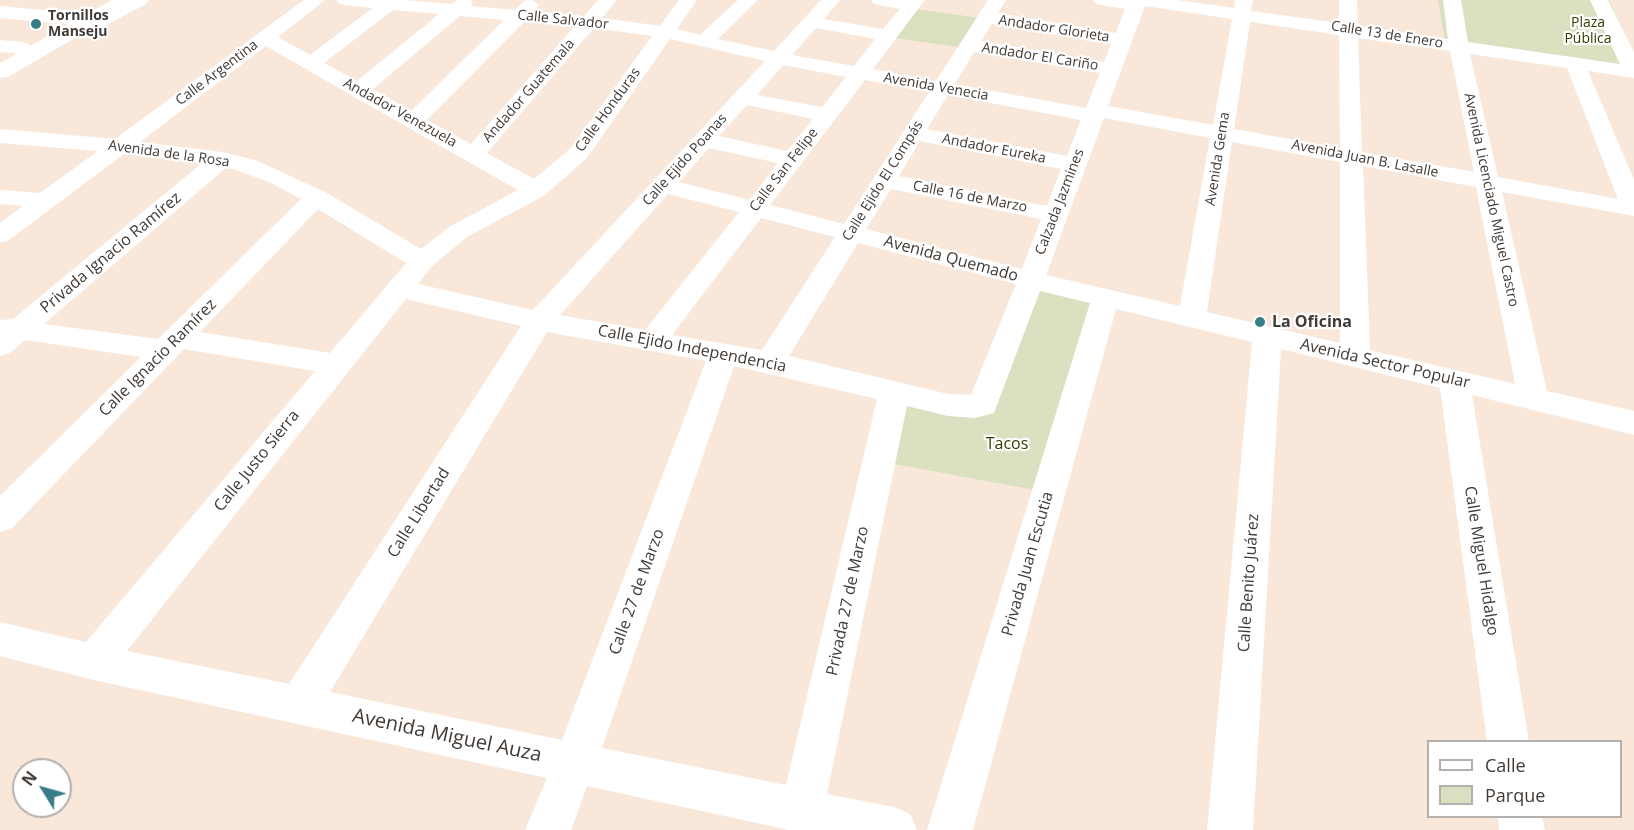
<!DOCTYPE html>
<html>
<head>
<meta charset="utf-8">
<style>
  body { margin:0 }
  #map { position:relative; width:1634px; height:830px; overflow:hidden; background:#f9e8d9; font-family:"Open Sans",sans-serif }
  canvas { display:block }
  .legend { position:absolute; left:1427px; top:740px; width:195px; height:78px; box-sizing:border-box; background:#fff; border:2px solid #b3b0ae; margin:0; padding:8px 10px; list-style:none; font-size:18px; color:#413a35 }
  .legend li { display:flex; align-items:center; gap:12px; height:30px }
  .legend b { width:30px; border:2px solid #b3b0ae }
  .north { position:absolute; left:12px; top:758px; width:60px; height:60px; box-sizing:border-box; background:#fff; border:2px solid #b3b0ae; border-radius:50%; rotate:307deg; font-size:16px; font-weight:700; line-height:24px; text-align:center; color:#413a35 }
  .north::after { content:''; display:block; margin:auto; width:21px; height:27px; background:#367e87; clip-path:polygon(50% 0,100% 100%,50% 72%,0 100%) }
</style>
</head>
<body>
<div id="map">
<canvas width="1634" height="830"></canvas>
<ul class="legend">
<li><b style="height:8px;background:#fff"></b>Calle</li>
<li><b style="height:16px;background:#dae0c0"></b>Parque</li>
</ul>
<div class="north">N</div>
</div>
<script>
const ctx = document.querySelector('canvas').getContext('2d');
ctx.lineJoin = 'round';
function paint(path, color) { ctx.fillStyle = color; ctx.fill(path, 'evenodd'); }
const poly = rows => new Path2D(rows.map(r => 'M' + r).join(''));
function strokePath(path, color, width, dash) { ctx.strokeStyle = color; ctx.lineWidth = width; ctx.lineCap = dash ? 'butt' : 'round'; ctx.setLineDash(dash || []); ctx.stroke(path); }
function drawText(font, color, halo, rows, align = 'center') {
  ctx.font = font + ' "Open Sans",sans-serif'; ctx.lineWidth = 4.5; ctx.setLineDash([]); ctx.textBaseline = 'middle'; ctx.strokeStyle = halo; ctx.fillStyle = color; for (const [text, x, y, turn = 0] of rows) {
    ctx.save(); ctx.translate(x, y); ctx.rotate((+turn || 0) * Math.PI / 180); ctx.textAlign = isNaN(turn) ? turn : align; if (halo) ctx.strokeText(text, 0, 0); ctx.fillText(text, 0, 0); ctx.restore();
  }
}
paint(poly([
  [1438,0,1609,0,1634,53,1634,67,1445,41],
  [916,9,980,18,964,48,896,38],
  [1037,284,1098,300,1035,490,883,462,897,394,974,409]
]), '#dae0c0');
paint(poly([
  [126,0,149,0,146,4,101,28,94,30,87,28,85,24,87,20,126,0],
  [304,0,325,0,278,37,310,55,373,8,345,5,339,4,336,0,405,0,452,4,457,0,471,0,473,3,471,6,515,10,524,1,532,0,539,5,534,11,584,16,598,0,617,0,602,18,660,26,679,0,697,0,677,29,700,35,738,0,758,0,718,39,774,51,821,0,840,0,824,19,883,29,900,9,874,4,871,0,925,0,873,69,936,81,988,0,1006,0,998,13,1116,33,1125,9,1096,4,1093,0,1177,0,1234,8,1235,0,1253,0,1251,11,1339,23,1339,0,1357,0,1358,26,1448,39,1443,0,1461,0,1468,42,1620,64,1590,0,1608,0,1634,52,1634,78,1588,71,1634,180,1634,216,1502,192,1547,391,1634,411,1634,435,1472,395,1529,742,1487,742,1440,388,1281,349,1253,830,1207,830,1252,342,1116,309,973,830,927,830,1090,303,1040,291,994,413,975,418,948,416,907,406,827,794,894,807,910,814,917,830,789,830,587,786,571,830,525,830,547,778,94,680,0,656,0,622,86,642,315,371,184,349,12,528,0,532,0,496,141,357,25,340,10,353,0,356,0,320,13,319,202,163,124,154,9,240,0,243,0,223,23,206,0,204,0,190,40,193,98,151,0,143,0,129,115,139,304,0],
  [1145,6,1232,19,1213,125,1108,106,1145,6],
  [393,10,439,14,357,81,324,63,393,10],
  [460,16,504,20,411,111,373,89,460,16],
  [524,22,575,26,471,144,427,120,524,22],
  [1250,22,1339,35,1340,148,1234,129,1250,22],
  [992,24,1111,44,1104,62,981,41,992,24],
  [594,28,652,36,571,148,534,179,487,153,594,28],
  [816,28,875,39,854,66,792,55,816,28],
  [1358,38,1450,51,1474,172,1362,152,1358,38],
  [670,39,765,61,533,310,418,284,431,267,467,237,545,195,587,158,670,39],
  [266,46,351,95,518,190,449,227,421,249,325,192,255,160,222,152,140,142,266,46],
  [974,52,1100,73,1086,108,955,84,974,52],
  [1470,54,1567,68,1618,199,1498,177,1470,54],
  [783,65,846,77,822,107,757,95,783,65],
  [865,80,929,92,844,224,770,205,865,80],
  [948,95,1081,120,1067,156,927,129,948,95],
  [747,105,813,119,787,151,719,136,747,105],
  [1104,118,1210,138,1180,306,1046,275,1104,118],
  [920,141,1061,169,1047,206,899,176,920,141],
  [1232,142,1340,162,1340,343,1207,312,1232,142],
  [709,148,778,163,749,200,679,182,709,148],
  [1363,166,1476,187,1515,384,1370,350,1363,166],
  [227,167,269,182,301,199,158,339,44,324,227,167],
  [891,189,1041,219,1022,269,866,229,891,189],
  [668,194,739,212,645,330,560,315,668,194],
  [318,209,406,263,330,353,200,332,318,209],
  [761,218,835,237,762,350,672,335,761,218],
  [858,243,1016,284,971,395,948,394,789,356,858,243],
  [406,299,521,326,289,684,127,651,406,299],
  [547,332,706,361,562,740,330,692,547,332],
  [734,366,877,399,786,785,602,748,734,366],
  [0,6,73,13,80,15,82,19,80,23,73,25,0,18,0,6],
  [0,40,22,42,29,44,32,48,29,52,22,54,0,52,0,40],
  [1498,816,1542,816,1545,830,1499,830,1498,816]
]), '#fff');
paint(poly([
  [112,0,135,0,133,4,8,77,0,78,0,63,112,0]
]), '#fff');
for (const [x, y, r, color] of [
  [36,24,6,"#367e87"],
  [1260,322,6,"#367e87"]
]) { const dot = new Path2D(); dot.arc(x, y, r, 0, 2 * Math.PI); ctx.fillStyle = color; ctx.fill(dot); strokePath(dot, '#fff', 2); }
drawText('bold 14px', '#413a35', '#fff', [
  ["Tornillos",48,16],
  ["Manseju",48,32]
], 'left');
drawText('14px', '#413a35', '#fff', [
  ["Calle Salvador",563,20,6],
  ["Andador Glorieta",1054,29,9],
  ["Calle 13 de Enero",1387,35,9],
  ["Andador El Cariño",1040,57,9],
  ["Calle Argentina",217,73,-37],
  ["Avenida Venecia",936,87,10],
  ["Andador Guatemala",529,91,-49],
  ["Calle Honduras",608,110,-54],
  ["Andador Venezuela",400,113,29],
  ["Andador Eureka",994,149,11],
  ["Avenida de la Rosa",169,154,8],
  ["Avenida Gema",1218,159,-81],
  ["Avenida Juan B. Lasalle",1365,159,11],
  ["Calle Ejido Poanas",685,160,-48],
  ["Calle San Felipe",784,170,-52],
  ["Calle Ejido El Compás",883,181,-58],
  ["Calle 16 de Marzo",970,197,11],
  ["Avenida Licenciado Miguel Castro",1491,200,78],
  ["Calzada Jazmines",1060,202,-69]
]);
drawText('14px', '#363b00', '#fff', [
  ["Plaza",1588,23],
  ["Pública",1588,39]
]);
drawText('16px', '#413a35', '#fff', [
  ["Privada Ignacio Ramírez",111,253,-40],
  ["Avenida Quemado",951,259,15],
  ["Calle Ejido Independencia",692,349,11],
  ["Calle Ignacio Ramírez",158,358,-45],
  ["Avenida Sector Popular",1385,364,13],
  ["Calle Justo Sierra",257,461,-51],
  ["Calle Libertad",419,513,-58],
  ["Calle Miguel Hidalgo",1481,561,81],
  ["Privada Juan Escutia",1028,564,-74],
  ["Calle Benito Juárez",1249,583,-86],
  ["Calle 27 de Marzo",637,592,-70],
  ["Privada 27 de Marzo",848,601,-78]
]);
drawText('bold 16px', '#413a35', '#fff', [
  ["La Oficina",1272,322]
], 'left');
drawText('16px', '#363b00', '#fff', [
  ["Tacos",1007,444]
]);
drawText('20px', '#413a35', '#fff', [
  ["Avenida Miguel Auza",447,736,12]
]);
</script>
</body>
</html>
